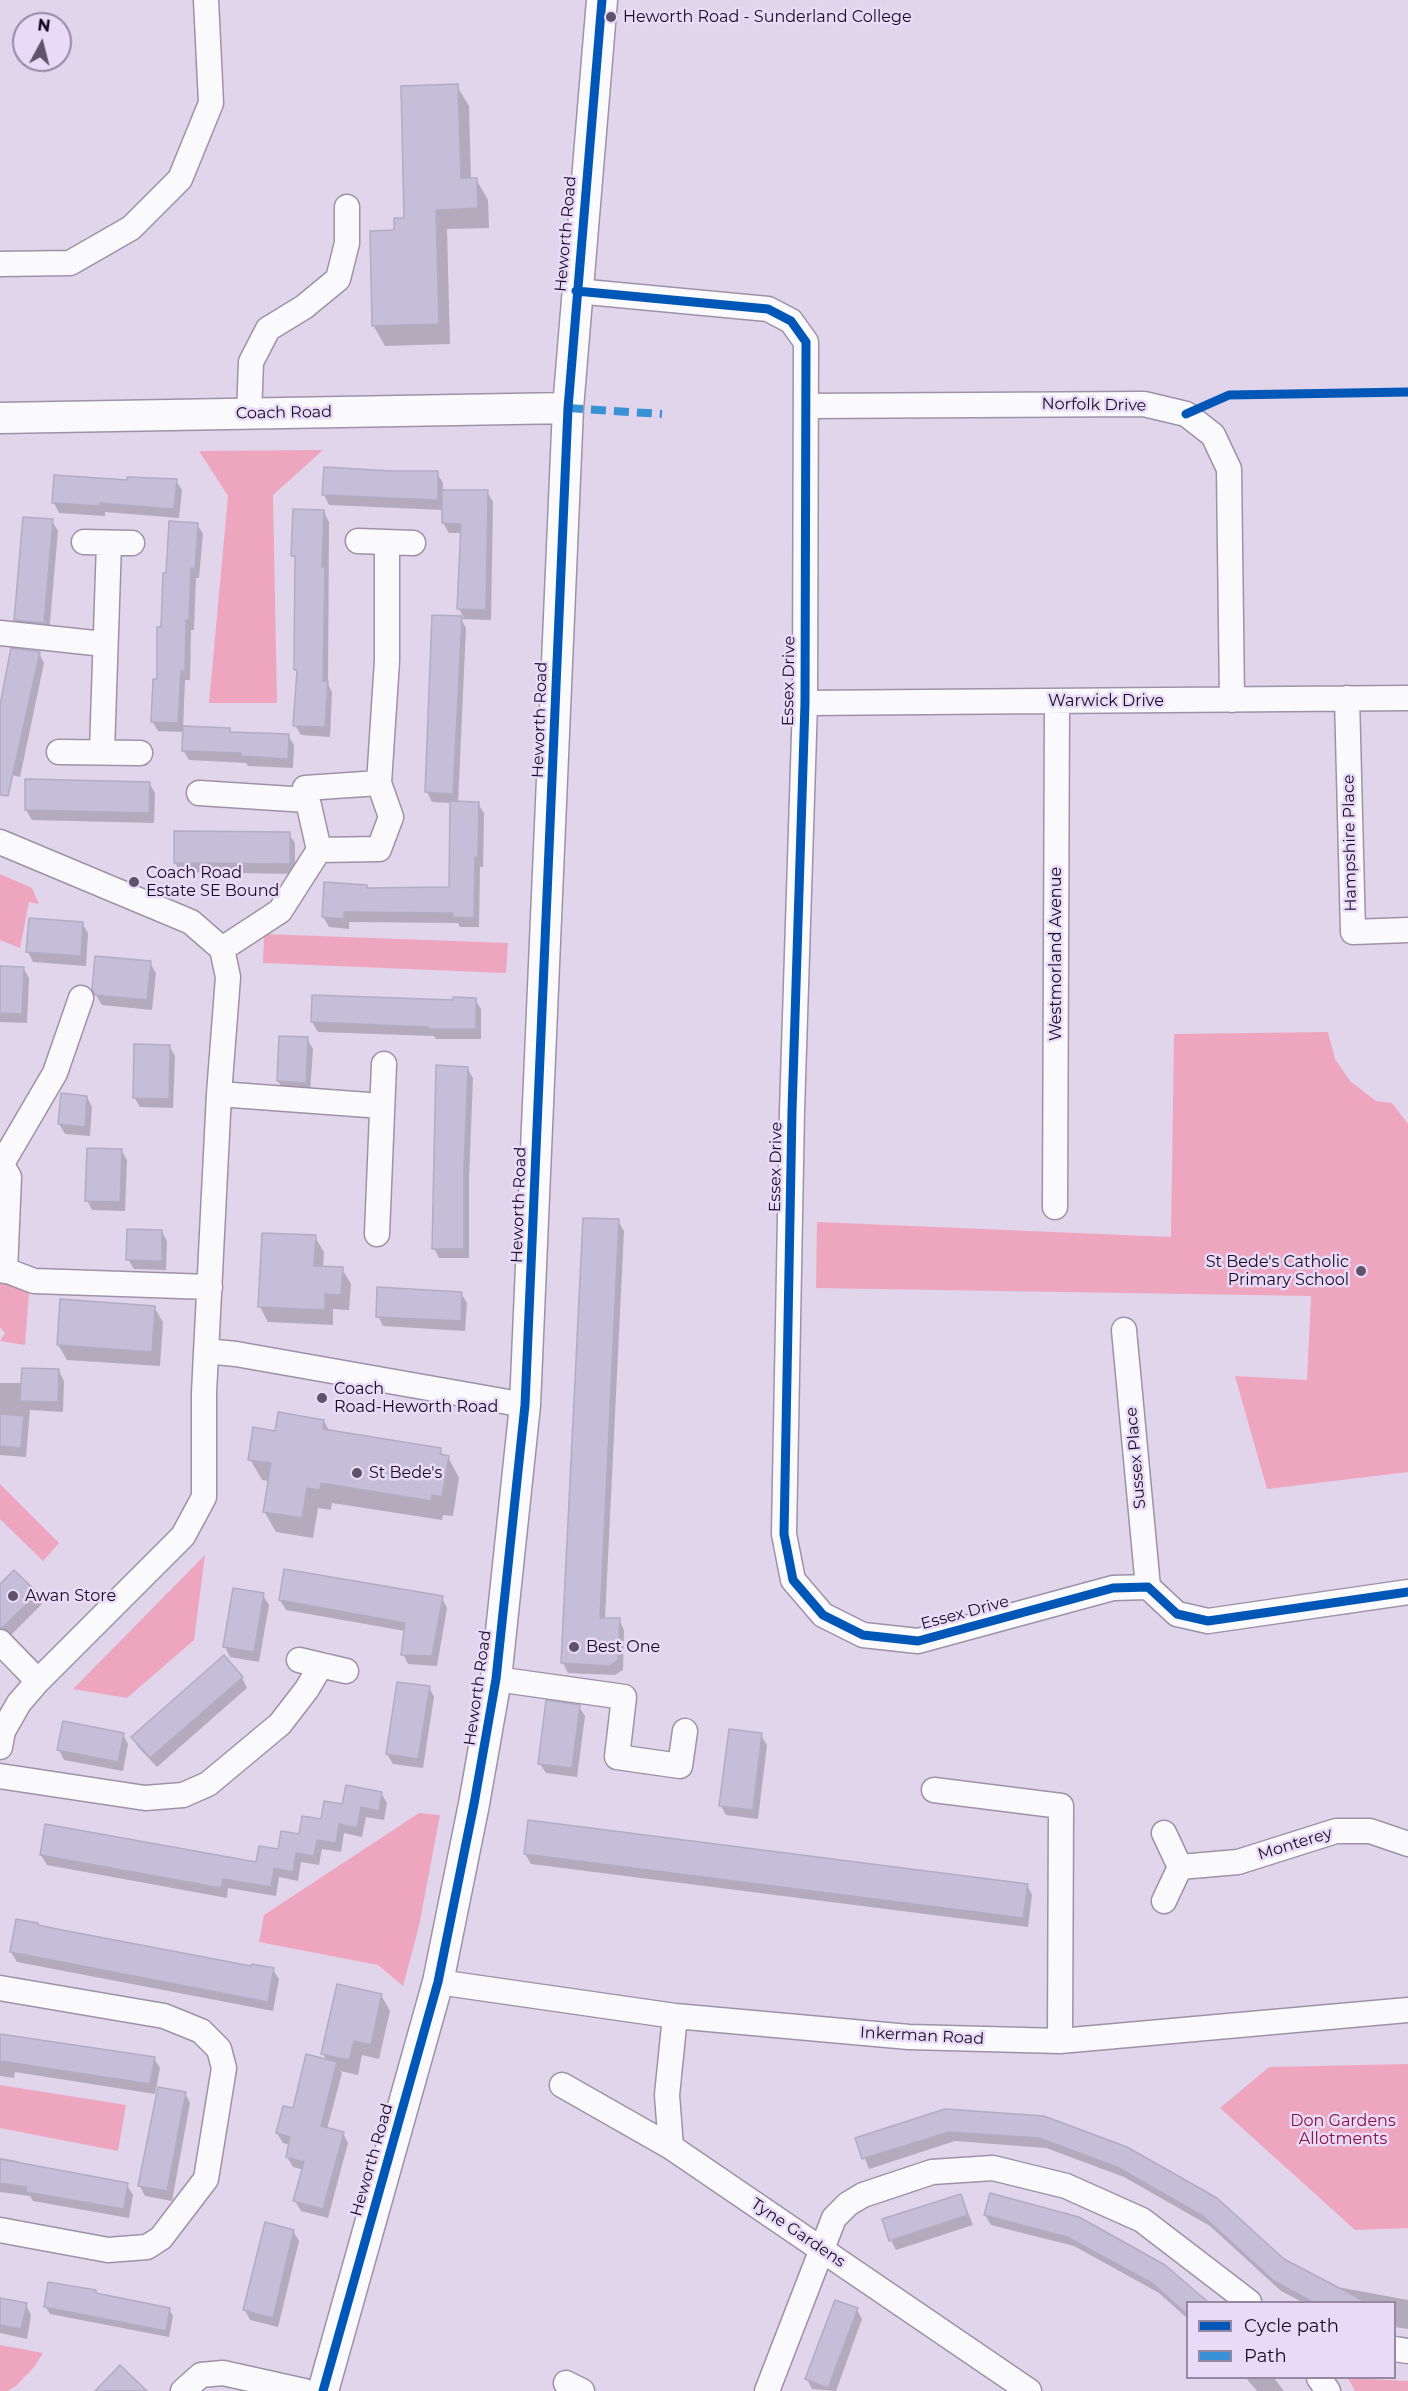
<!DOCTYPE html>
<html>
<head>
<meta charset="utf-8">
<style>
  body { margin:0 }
  #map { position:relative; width:1408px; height:2391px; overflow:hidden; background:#e0d5eb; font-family:Montserrat,sans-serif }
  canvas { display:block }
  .legend { position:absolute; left:1186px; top:2301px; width:210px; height:78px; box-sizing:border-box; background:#e9dbf8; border:2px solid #9688a3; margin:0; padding:8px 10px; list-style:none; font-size:18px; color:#190b24 }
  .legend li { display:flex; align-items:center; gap:12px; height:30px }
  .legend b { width:30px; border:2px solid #9688a3 }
  .north { position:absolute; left:12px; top:12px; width:60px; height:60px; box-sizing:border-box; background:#e9dbf8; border:2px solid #9688a3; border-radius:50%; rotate:7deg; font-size:16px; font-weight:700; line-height:24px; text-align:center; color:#190b24 }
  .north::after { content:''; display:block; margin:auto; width:21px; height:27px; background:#5f526a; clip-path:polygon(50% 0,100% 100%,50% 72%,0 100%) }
</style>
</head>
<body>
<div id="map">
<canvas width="1408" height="2391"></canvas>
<ul class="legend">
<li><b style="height:8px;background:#0057b8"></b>Cycle path</li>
<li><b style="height:8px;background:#3991d6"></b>Path</li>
</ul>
<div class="north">N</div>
</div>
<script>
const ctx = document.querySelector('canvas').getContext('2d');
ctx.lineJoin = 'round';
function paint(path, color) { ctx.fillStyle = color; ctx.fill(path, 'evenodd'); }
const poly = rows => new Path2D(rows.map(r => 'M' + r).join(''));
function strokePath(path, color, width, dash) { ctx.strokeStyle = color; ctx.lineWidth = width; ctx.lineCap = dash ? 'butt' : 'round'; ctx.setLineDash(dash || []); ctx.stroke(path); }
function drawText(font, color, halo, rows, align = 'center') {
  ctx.font = font + ' Montserrat,sans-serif'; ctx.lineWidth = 5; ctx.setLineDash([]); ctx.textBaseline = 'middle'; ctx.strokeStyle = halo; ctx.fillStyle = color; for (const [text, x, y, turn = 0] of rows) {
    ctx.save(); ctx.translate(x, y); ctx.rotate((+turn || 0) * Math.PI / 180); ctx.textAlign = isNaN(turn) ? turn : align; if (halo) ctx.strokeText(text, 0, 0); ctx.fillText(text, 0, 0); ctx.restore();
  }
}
paint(poly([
  [323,450,273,495,277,703,209,703,228,496,199,451],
  [0,874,32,888,39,904,29,902,20,948,0,940],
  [264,934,508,943,506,973,263,963],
  [1328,1032,1335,1059,1350,1081,1376,1101,1392,1103,1408,1124,1408,1472,1267,1489,1235,1376,1307,1380,1311,1296,816,1288,817,1222,1171,1237,1174,1034],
  [0,1281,29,1293,25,1345,0,1341,5,1333,0,1327],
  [0,1484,59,1543,43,1561,0,1519],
  [205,1555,194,1640,127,1698,73,1689],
  [419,1813,440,1815,419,1926,403,1986,378,1965,259,1942,264,1915],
  [1408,2064,1408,2228,1355,2230,1220,2108,1269,2067],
  [0,2085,126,2105,118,2151,0,2128],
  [0,2345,43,2353,34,2367,16,2386,8,2391,0,2391],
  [1348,2378,1408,2381,1408,2391,1355,2391]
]), '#eea6bf');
paint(poly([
  [457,86,469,106,471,180,476,179,488,200,489,228,447,229,450,344,385,346,373,325,395,232,405,219],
  [392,473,437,473,443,483,443,492,487,492,493,502,491,620,461,619,466,628,458,803,478,804,484,813,483,867,480,867,479,927,460,927,458,923,349,922,349,929,329,927,323,917,367,887,368,889,450,889,451,803,432,802,427,792,433,616,464,618,459,609,462,533,449,533,443,523,444,510,329,505,324,495],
  [128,481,176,481,182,490,179,518,105,512,105,516,59,513,54,503],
  [324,512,329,522,328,684,332,692,330,737,301,735,295,725,298,674,295,669,297,562,293,555],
  [52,521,58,531,49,633,21,630,15,620],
  [197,524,203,534,199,578,196,578,194,630,191,630,190,680,185,680,183,728,229,730,231,733,288,735,294,745,293,768,248,766,246,763,189,760,183,750,184,732,158,731,152,721,167,575],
  [39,653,44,663,20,777,0,772,0,714],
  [149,783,155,793,154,823,32,820,26,810],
  [289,834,295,843,295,874,181,872,175,863],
  [82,923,88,933,86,966,33,962,28,952],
  [150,963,156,973,152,1010,102,1005,96,995],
  [0,968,23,968,29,978,27,1023,0,1022],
  [314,996,454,1002,475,999,481,1009,481,1039,436,1039,434,1036,318,1032,312,1022],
  [307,1039,313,1049,310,1092,284,1091,278,1081],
  [169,1046,175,1056,173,1108,140,1107,134,1097],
  [467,1068,473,1078,469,1179,469,1258,439,1258,434,1248],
  [87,1097,92,1107,90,1136,65,1134,59,1124],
  [121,1150,127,1160,125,1211,92,1210,87,1200],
  [618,1221,624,1231,605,1619,619,1620,624,1630,623,1670,615,1675,568,1673,563,1663],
  [162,1232,167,1241,166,1270,134,1269,128,1259],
  [315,1237,324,1252,323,1268,342,1269,351,1284,349,1310,333,1309,333,1325,268,1322,260,1307],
  [461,1293,467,1303,465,1331,383,1326,378,1316],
  [154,1307,163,1322,160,1366,67,1360,58,1345],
  [59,1371,64,1381,63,1412,30,1410,26,1457,0,1455,0,1383,23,1383],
  [324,1421,330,1432,440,1449,444,1457,448,1457,459,1478,453,1516,443,1515,442,1520,332,1503,331,1510,318,1508,313,1538,276,1532,264,1511,269,1481,262,1480,250,1459,277,1433],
  [0,1586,36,1594,42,1604,10,1636,6,1632,0,1638],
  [263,1595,269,1605,259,1662,230,1657,225,1647],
  [442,1598,447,1608,437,1666,408,1664,403,1654,405,1631,286,1610,280,1600],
  [242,1678,247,1688,157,1767,138,1747,133,1737],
  [429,1687,434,1697,423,1768,393,1764,387,1754],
  [579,1707,585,1716,577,1777,546,1773,540,1764],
  [123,1734,128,1744,123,1771,64,1760,59,1750],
  [761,1735,767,1745,758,1819,726,1815,721,1806],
  [381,1793,387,1803,384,1820,366,1817,362,1837,344,1833,341,1852,322,1849,319,1865,301,1862,298,1881,279,1877,276,1896,228,1888,227,1898,47,1865,41,1855,258,1864,344,1806],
  [525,1854,1027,1885,1032,1895,1028,1927,531,1864],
  [39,1927,252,1968,273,1970,279,1979,273,2011,17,1962,11,1952],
  [381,1995,390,2011,379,2059,362,2055,358,2075,340,2071,342,2073,327,2129,343,2133,348,2143,328,2218,301,2211,295,2201,304,2170,293,2167,287,2157,290,2145,283,2143,277,2133,327,2061,323,2054],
  [0,2035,154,2058,160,2068,155,2094,15,2072,14,2078,0,2076],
  [185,2093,190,2103,172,2201,145,2196,140,2186],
  [1043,2117,1283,2260,1332,2286,1408,2300,1408,2329,1394,2327,1394,2302,1302,2302,1281,2291,1210,2226,1124,2177,1046,2148,955,2141,869,2169,857,2139],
  [0,2158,18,2161,20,2165,127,2185,133,2195,129,2218,33,2201,30,2196,0,2192],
  [961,2195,973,2225,896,2250,891,2240],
  [991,2195,1164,2266,1205,2302,1188,2302,1188,2319,1159,2293,1074,2246,991,2225,985,2215],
  [293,2231,299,2241,278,2327,250,2320,245,2310],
  [95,2292,97,2295,169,2309,173,2316,169,2337,50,2314,46,2307],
  [0,2300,26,2305,31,2315,27,2339,0,2333],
  [857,2310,862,2319,836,2391,812,2389,807,2379],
  [1246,2378,1274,2378,1284,2391,1257,2391]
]), '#0003');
const building = poly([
  [458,84,461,178,477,178,478,208,436,210,439,324,372,326,370,231,394,230,394,218,404,218,401,86,458,84],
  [324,467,392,471,438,471,438,500,322,495,324,467],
  [54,475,127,480,127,477,177,479,174,509,100,503,100,506,52,503,54,475],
  [442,490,488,490,486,610,457,609,461,524,442,523,442,490],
  [293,509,324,510,322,567,325,567,323,681,328,681,325,727,293,726,297,670,294,670,295,556,291,556,293,509],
  [23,517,53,519,44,623,14,620,23,517],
  [169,521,198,523,195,569,191,568,189,620,186,620,185,671,181,671,178,723,151,722,153,679,157,679,157,627,161,627,163,573,166,573,169,521],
  [432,615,462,616,453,794,425,792,432,615],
  [11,648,40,652,8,796,0,795,0,705,11,648],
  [183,726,230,728,230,732,289,734,288,759,241,756,241,753,182,751,183,726],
  [25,779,150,782,149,813,25,810,25,779],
  [450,801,479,802,478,857,475,857,474,918,453,917,453,913,344,912,344,919,322,917,324,882,367,885,367,888,449,887,450,801],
  [174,831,290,832,290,864,174,863,174,831],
  [29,918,83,922,81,956,26,952,29,918],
  [95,956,151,961,147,1000,95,995,92,989,95,956],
  [0,966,24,967,22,1014,0,1013,0,966],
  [312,995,453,1000,453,997,476,998,476,1029,428,1029,428,1027,311,1022,312,995],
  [279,1036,308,1037,306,1083,277,1081,279,1036],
  [134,1044,170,1045,169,1099,133,1098,134,1044],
  [436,1065,468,1067,464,1168,464,1249,432,1249,436,1065],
  [61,1093,87,1096,85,1127,58,1124,61,1093],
  [87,1148,122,1149,120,1202,85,1201,87,1148],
  [583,1218,619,1219,600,1618,620,1618,618,1660,609,1666,561,1663,583,1218],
  [127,1229,162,1230,162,1261,126,1260,127,1229],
  [262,1233,316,1235,314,1266,343,1267,341,1295,325,1294,325,1310,258,1307,262,1233],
  [377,1287,462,1292,461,1321,376,1317,377,1287],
  [60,1299,155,1306,152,1352,57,1345,60,1299],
  [22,1368,59,1369,58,1402,20,1401,22,1368],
  [278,1412,324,1420,323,1429,441,1448,440,1454,449,1456,442,1497,432,1495,431,1501,321,1483,320,1490,307,1488,302,1518,263,1512,271,1463,248,1460,253,1427,275,1431,278,1412],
  [0,1414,24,1416,21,1448,0,1446,0,1414],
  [284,1569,443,1596,432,1656,401,1655,405,1623,279,1600,284,1569],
  [14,1570,38,1593,2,1628,0,1628,0,1584,14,1570],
  [233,1588,264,1593,254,1652,223,1647,233,1588],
  [224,1655,243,1677,150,1758,131,1737,224,1655],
  [397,1682,430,1686,418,1759,386,1754,397,1682],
  [546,1700,580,1705,572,1768,538,1764,546,1700],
  [63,1721,124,1733,118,1762,57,1750,63,1721],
  [729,1729,762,1733,753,1810,719,1806,729,1729],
  [346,1785,382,1792,379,1811,361,1807,357,1828,339,1824,336,1843,317,1840,314,1856,296,1853,293,1872,274,1868,271,1887,223,1879,221,1888,40,1855,45,1824,256,1862,259,1846,278,1849,281,1831,299,1834,302,1816,321,1819,324,1801,342,1804,346,1785],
  [528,1820,1028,1884,1023,1918,524,1854,528,1820],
  [16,1919,38,1923,38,1925,57,1929,251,1966,252,1964,274,1968,268,2002,10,1952,16,1919],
  [337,1984,382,1994,371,2045,354,2041,349,2060,321,2054,337,1984],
  [0,2034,155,2057,150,2084,0,2061,0,2034],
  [306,2054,337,2062,321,2126,344,2132,323,2209,293,2201,304,2162,286,2157,290,2137,276,2133,283,2106,293,2108,306,2054],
  [158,2087,186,2092,167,2191,138,2186,158,2087],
  [945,2109,1044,2116,1127,2147,1217,2198,1284,2259,1366,2302,1313,2302,1274,2281,1203,2216,1117,2167,1039,2138,949,2132,862,2159,855,2138,945,2109],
  [0,2159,128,2183,124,2209,26,2192,27,2187,0,2183,0,2159],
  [990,2193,1079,2217,1165,2265,1208,2302,1188,2302,1188,2315,1152,2283,1067,2237,984,2215,990,2193],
  [961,2194,968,2215,889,2241,882,2219,961,2194],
  [265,2222,294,2230,273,2318,243,2310,265,2222],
  [48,2282,96,2290,96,2293,170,2308,166,2331,44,2307,48,2282],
  [0,2298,27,2303,21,2329,0,2325,0,2298],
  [835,2300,858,2308,828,2388,805,2379,835,2300],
  [120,2365,147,2391,95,2391,120,2365]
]);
paint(building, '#c5bed9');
strokePath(building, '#b2acc3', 1.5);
const minor = poly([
  [0,264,70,263,131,228,180,179,211,103,206,0],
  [576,291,768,309,791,321,806,342,805,703,792,1111,784,1534,793,1580,823,1615,863,1635,918,1641,1113,1588,1148,1587,1177,1614,1208,1621,1408,1592],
  [807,406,1144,404,1186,414,1213,435,1229,469,1232,700],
  [249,414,251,362,268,329,304,307,338,279,347,243,347,207],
  [358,541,413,543],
  [84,542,132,543],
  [0,633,104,644],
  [1347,698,1353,932,1408,930],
  [805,703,1408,698],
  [102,751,109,543],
  [59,752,140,753],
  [379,783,387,661,387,543],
  [199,793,307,800],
  [0,842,191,922,222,949,228,977,219,1094,204,1393,204,1497,183,1536,38,1681,19,1703,3,1731,0,1747],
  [222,949,280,911,319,850,379,849,391,817,379,783,305,788,319,850],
  [219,1094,382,1106],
  [2,1165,9,1177,5,1271],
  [0,1167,55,1073,81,998],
  [1055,1207,1057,702],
  [377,1234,384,1064],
  [0,1268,34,1281,210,1287],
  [1124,1330,1148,1587],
  [206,1351,236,1354,525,1405],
  [0,1642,38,1681],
  [299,1660,346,1671],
  [496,1679,624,1697,617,1757,680,1766,685,1731],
  [0,1776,145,1798,183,1795,208,1784,280,1724,307,1689,321,1665],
  [934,1790,1061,1806,1060,2041],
  [1164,1833,1180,1867,1164,1901],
  [1180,1867,1238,1862,1336,1831,1370,1831,1408,1844],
  [438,1982,675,2016,909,2037,1060,2041,1408,2010],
  [0,1988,164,2016,201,2031,219,2049,224,2068,206,2179,161,2238,147,2247,108,2250,0,2230],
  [562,2085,671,2147,1029,2391],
  [671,2147,667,2095,675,2016],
  [1394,2349,1408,2351],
  [1319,2378,1328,2391],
  [566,2383,582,2391],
  [183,2391,201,2375,223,2373,304,2391],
  [767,2391,834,2218,848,2204,863,2195,932,2172,993,2168,1066,2186,1142,2220,1249,2302]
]);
const tertiary = poly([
  [0,418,568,408],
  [323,2391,438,1982,474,1804,496,1679,525,1405,568,408,602,0]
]);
strokePath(minor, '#9d92a8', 27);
strokePath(tertiary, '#9d92a8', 33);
strokePath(minor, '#faf9fc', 24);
strokePath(tertiary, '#faf9fc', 30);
strokePath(poly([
  [568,408,662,414]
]), '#3991d6', 8, [15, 8]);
strokePath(poly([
  [576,291,768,309,791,321,806,342,805,703,792,1111,784,1534,793,1580,823,1615,863,1635,918,1641,1113,1588,1148,1587,1177,1614,1208,1621,1408,1592],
  [1186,414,1229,395,1408,392],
  [323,2391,438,1982,474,1804,496,1679,525,1405,568,408,602,0]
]), '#0057b8', 9);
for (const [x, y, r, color] of [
  [611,17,6,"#5f526a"],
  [134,882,6,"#5f526a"],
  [1361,1271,6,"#5f526a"],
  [322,1398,6,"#5f526a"],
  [357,1473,6,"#5f526a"],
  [13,1596,6,"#5f526a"],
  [574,1647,6,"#5f526a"]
]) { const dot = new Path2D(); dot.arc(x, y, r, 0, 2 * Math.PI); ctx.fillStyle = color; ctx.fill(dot); strokePath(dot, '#e9dbf8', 2); }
drawText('16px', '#190b24', '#e9dbf8', [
  ["Heworth Road - Sunderland College",623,17],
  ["Coach Road",146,873],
  ["Estate SE Bound",146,891],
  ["St Bede's Catholic",1349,1262,"right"],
  ["Primary School",1349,1280,"right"],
  ["Coach",334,1389],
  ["Road-Heworth Road",334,1407],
  ["St Bede's",369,1473],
  ["Awan Store",25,1596],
  ["Best One",586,1647]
], 'left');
drawText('16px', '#190b24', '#e9dbf8', [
  ["Heworth Road",566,234,-85],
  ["Norfolk Drive",1094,405,1],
  ["Coach Road",284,413,-1],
  ["Essex Drive",789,681,-89],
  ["Warwick Drive",1106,701],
  ["Heworth Road",540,720,-88],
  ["Hampshire Place",1350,843,-91],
  ["Westmorland Avenue",1056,954,-90],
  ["Essex Drive",776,1167,-89],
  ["Heworth Road",519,1205,-88],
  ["Sussex Place",1136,1458,-95],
  ["Essex Drive",965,1613,-15],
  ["Heworth Road",478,1688,-82],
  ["Monterey",1295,1844,-17],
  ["Inkerman Road",922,2036,3],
  ["Heworth Road",372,2160,-74],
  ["Tyne Gardens",798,2233,34]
]);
drawText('16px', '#8a0f3c', '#e9dbf8', [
  ["Don Gardens",1343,2121],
  ["Allotments",1343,2139]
]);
</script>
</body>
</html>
